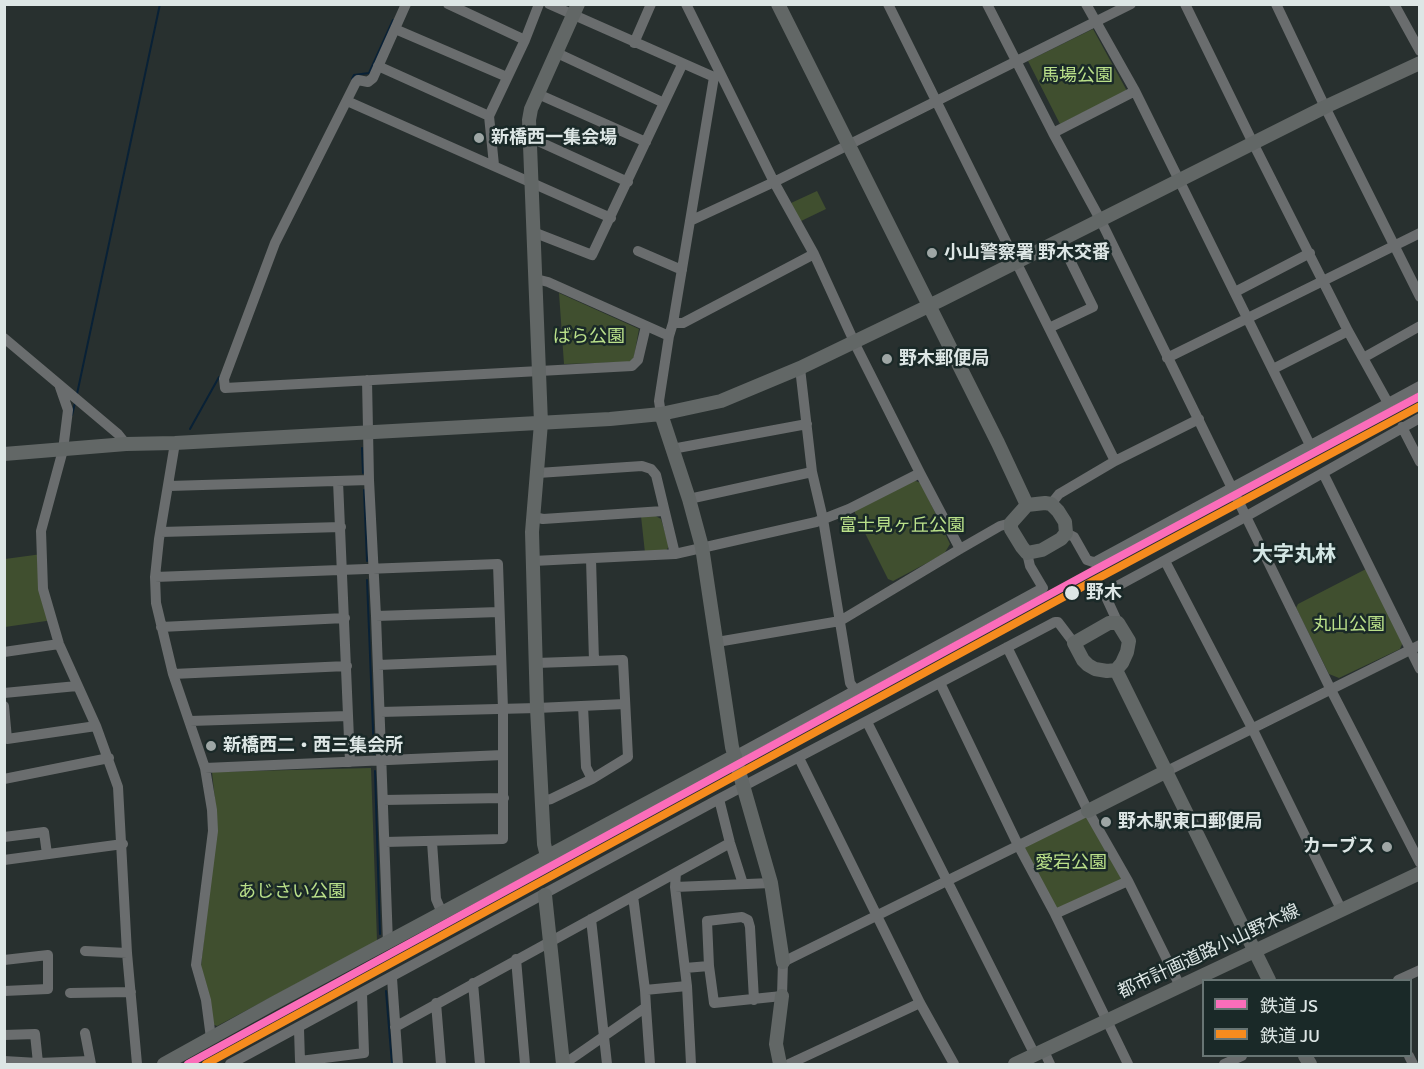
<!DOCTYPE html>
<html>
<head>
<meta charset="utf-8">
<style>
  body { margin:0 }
  #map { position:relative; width:1424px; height:1069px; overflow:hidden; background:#28302f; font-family:Signika,"Noto Sans JP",sans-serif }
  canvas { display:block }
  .frame { position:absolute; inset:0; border:6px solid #dde6e5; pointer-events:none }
  .legend { position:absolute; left:1202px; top:979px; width:210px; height:78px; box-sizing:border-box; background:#1a2928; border:2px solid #687574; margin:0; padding:8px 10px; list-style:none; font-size:18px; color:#dde6e5 }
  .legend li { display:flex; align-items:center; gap:12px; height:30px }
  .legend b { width:30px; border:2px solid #687574 }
</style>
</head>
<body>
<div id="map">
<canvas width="1424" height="1069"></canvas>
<div class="frame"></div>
<ul class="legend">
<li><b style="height:8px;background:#fb6dba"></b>鉄道 JS</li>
<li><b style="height:8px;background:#f68b1e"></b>鉄道 JU</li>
</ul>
</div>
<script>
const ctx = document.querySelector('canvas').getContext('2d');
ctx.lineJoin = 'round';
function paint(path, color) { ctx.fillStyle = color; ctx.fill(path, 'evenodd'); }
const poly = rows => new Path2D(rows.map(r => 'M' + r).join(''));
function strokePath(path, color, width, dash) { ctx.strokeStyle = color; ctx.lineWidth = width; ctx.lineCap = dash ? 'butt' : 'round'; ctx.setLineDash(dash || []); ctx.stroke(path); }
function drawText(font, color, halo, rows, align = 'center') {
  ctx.font = font + ' Signika,"Noto Sans JP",sans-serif'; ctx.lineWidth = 5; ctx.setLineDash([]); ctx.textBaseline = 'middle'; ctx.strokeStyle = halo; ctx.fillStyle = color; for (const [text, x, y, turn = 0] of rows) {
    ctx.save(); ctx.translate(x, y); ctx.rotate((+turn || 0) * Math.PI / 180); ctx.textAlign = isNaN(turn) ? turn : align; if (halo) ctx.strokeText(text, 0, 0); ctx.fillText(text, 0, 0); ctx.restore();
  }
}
paint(poly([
  [1093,29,1127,91,1060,124,1028,61],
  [817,191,826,209,799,222,791,203],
  [559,293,639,329,634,357,630,362,564,364],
  [913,480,921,483,950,544,944,554,893,581,888,579,855,513,855,509],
  [654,515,661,519,669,546,666,551,645,553,641,516],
  [42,554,53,620,5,627,5,559],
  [1366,569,1403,642,1400,649,1339,678,1329,674,1296,608,1298,604],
  [371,768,377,941,217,1026,212,1024,201,966,217,819,212,772],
  [1088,813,1122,880,1055,913,1019,845]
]), '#404f2f');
strokePath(poly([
  [352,79,354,75,369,73,393,20],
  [77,394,160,4],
  [72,415,75,403],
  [190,429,219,377],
  [362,448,363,473],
  [364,490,367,561],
  [367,580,374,754],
  [375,771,380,934],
  [386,991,392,1064]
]), '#092136', 2);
strokePath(poly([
  [406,4,373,78,368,82,358,80,356,82,275,243,224,379,225,388,632,366,638,360,646,326],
  [448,4,525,40],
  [549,4,714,77],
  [686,4,774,182,814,254,857,348,920,473,960,549],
  [888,4,1115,461],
  [987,4,1053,133,1101,221,1331,690,1420,863],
  [1086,4,1135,91,1310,445],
  [1185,4,1253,143,1348,331,1388,403],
  [1276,4,1325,107,1420,297],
  [1394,4,1420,51],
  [395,29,507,77],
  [634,43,651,4],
  [557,53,664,103],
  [378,66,489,116],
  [538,94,646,142],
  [347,101,611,218],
  [1053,133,1135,91],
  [529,137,628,182],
  [494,165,489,116,525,40,539,4],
  [690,221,774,182,1131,4],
  [533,232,592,255,682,65],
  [638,251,682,270],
  [536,279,548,282,669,336],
  [1235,292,1310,253],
  [673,323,683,323,814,254],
  [1049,328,1093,307,1060,240],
  [4,338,118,434,126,444],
  [1167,358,1420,233],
  [1363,358,1420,326],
  [800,368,812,472,823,519,850,683,855,690],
  [1273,369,1348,331],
  [367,380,369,480,376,616,388,943],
  [60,387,68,410,63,450,41,531,43,589,59,644,96,726,118,787,127,953,137,1064],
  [661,414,659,401,669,336,673,323,714,77,721,75],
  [1402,427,1420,462],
  [175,443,159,539,155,577,156,603,173,674,205,768,212,810,213,831,196,965,206,1000,211,1038],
  [672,449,807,424],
  [538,473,642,466,651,469,656,475,675,554],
  [1323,473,1420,669],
  [338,481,350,762],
  [169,486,369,480],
  [689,499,812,472],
  [1051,504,1059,494,1115,461,1199,419],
  [534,517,543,519,663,511],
  [161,532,341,527],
  [1066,533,1074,537,1087,560,1093,562,1097,561,1420,386],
  [591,559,594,661],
  [533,561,675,554,816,522,849,509,920,473],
  [1165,561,1252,728,1341,909],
  [155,577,498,564,503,709,503,839,385,842],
  [376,616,499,612],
  [1118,623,1106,597,1110,590,1245,517,1420,418],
  [161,627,345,618],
  [717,642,840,621,960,549,1000,526,1011,523],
  [1007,647,1088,811,1128,881,1180,986],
  [4,652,59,644],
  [536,663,623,660,628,757,592,779,551,799,542,801],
  [378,665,501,660],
  [173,674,347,666],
  [940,683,1018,845,1055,914,1128,1064],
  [4,693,77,686],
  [4,706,7,739,96,726],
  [583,706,586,767,592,779],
  [380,712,537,708,625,704],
  [190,721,348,716],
  [867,722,1035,1055],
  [735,756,1043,588,1030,566,1027,553],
  [799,758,920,1003,954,1064],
  [205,768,503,755],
  [1167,771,1420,645],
  [4,779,109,758],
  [719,799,730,843,743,884],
  [383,800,504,798],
  [4,837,44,832,47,854],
  [432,842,436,899,439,906,444,913],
  [4,860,123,844],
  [676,873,675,887,687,986,691,1064],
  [675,887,771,883],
  [633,896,645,990],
  [1055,914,1128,881],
  [591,919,607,1064],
  [85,951,127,953],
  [516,959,525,1064],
  [4,960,48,955,48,989,4,991],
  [709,966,707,921,742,917,748,920,750,927,754,1000],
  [685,968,709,966,714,1003,782,996,783,962,1088,811],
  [392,978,398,1064],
  [1398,980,1420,970],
  [473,983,480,1064],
  [70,993,131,992],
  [436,1003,441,1064],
  [646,1007,650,1064],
  [395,1027,730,843],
  [299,1029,300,1061,364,1053,362,994],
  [85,1033,91,1064],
  [4,1035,35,1034,38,1063,4,1061],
  [1044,1051,1050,1064],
  [1409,1056,1413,1064],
  [38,1063,90,1061],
  [230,1064,719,799,1055,622,1058,622,1074,643],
  [564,1064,646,1007,645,990,687,986],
  [789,1064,920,1003],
  [1224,1064,1242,1056]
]), '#6a6d6e', 10);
strokePath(poly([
  [778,4,998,443,1027,505],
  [661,414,689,499,702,547,732,747,771,883,783,962],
  [4,454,126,444,175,443,610,419,661,414,721,401,800,368,941,300,1325,107,1420,63],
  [1045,503,1051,504,1058,511,1065,522,1066,533,1061,539,1042,550,1027,553,1022,547,1011,529,1011,523,1027,505,1045,503],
  [1109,623,1118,623,1129,641,1127,652,1122,663,1116,670,1107,671,1095,669,1088,665,1083,660,1074,643,1109,623],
  [1116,670,1269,980],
  [1088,811,1167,771],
  [547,856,544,844,537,708,532,532,541,423,529,120,531,109,578,4],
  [545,895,563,1064],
  [1305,1056,1310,1064],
  [164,1064,274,1003,735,756],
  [780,1064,776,1044,782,996],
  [1015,1064,1420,873]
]), '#626766', 14);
strokePath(poly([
  [188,1064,1089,573,1420,396]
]), '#fb6dba', 8);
strokePath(poly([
  [206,1064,1093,581,1420,406]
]), '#f68b1e', 8);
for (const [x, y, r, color] of [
  [479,138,6,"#9ea6a5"],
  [932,253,6,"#9ea6a5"],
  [887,359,6,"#9ea6a5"],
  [1072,593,8,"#dde6e5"],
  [211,746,6,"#9ea6a5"],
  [1106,822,6,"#9ea6a5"],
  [1387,847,6,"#9ea6a5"]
]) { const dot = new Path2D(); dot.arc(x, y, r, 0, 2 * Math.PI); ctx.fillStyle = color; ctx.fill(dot); strokePath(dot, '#1a2928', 2); }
drawText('18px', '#bae08a', '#1a2928', [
  ["馬場公園",1077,76],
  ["ばら公園",589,337],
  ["富士見ヶ丘公園",902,526],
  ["丸山公園",1349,625],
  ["愛宕公園",1071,863],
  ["あじさい公園",292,892]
]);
drawText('bold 18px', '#dde6e5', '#1a2928', [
  ["新橋西一集会場",491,138],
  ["小山警察署 野木交番",944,253],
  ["野木郵便局",899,359],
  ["新橋西二・西三集会所",223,746],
  ["野木駅東口郵便局",1118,822],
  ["カーブス",1375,847,"right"]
], 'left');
drawText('bold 18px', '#dde6e5', '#1a2928', [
  ["野木",1086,593]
], 'left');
drawText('18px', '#dde6e5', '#1a2928', [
  ["都市計画道路小山野木線",1209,952,-25]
]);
drawText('bold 21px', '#d3e6e4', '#1a2928', [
  ["大字丸林",1294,555]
]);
</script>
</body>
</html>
